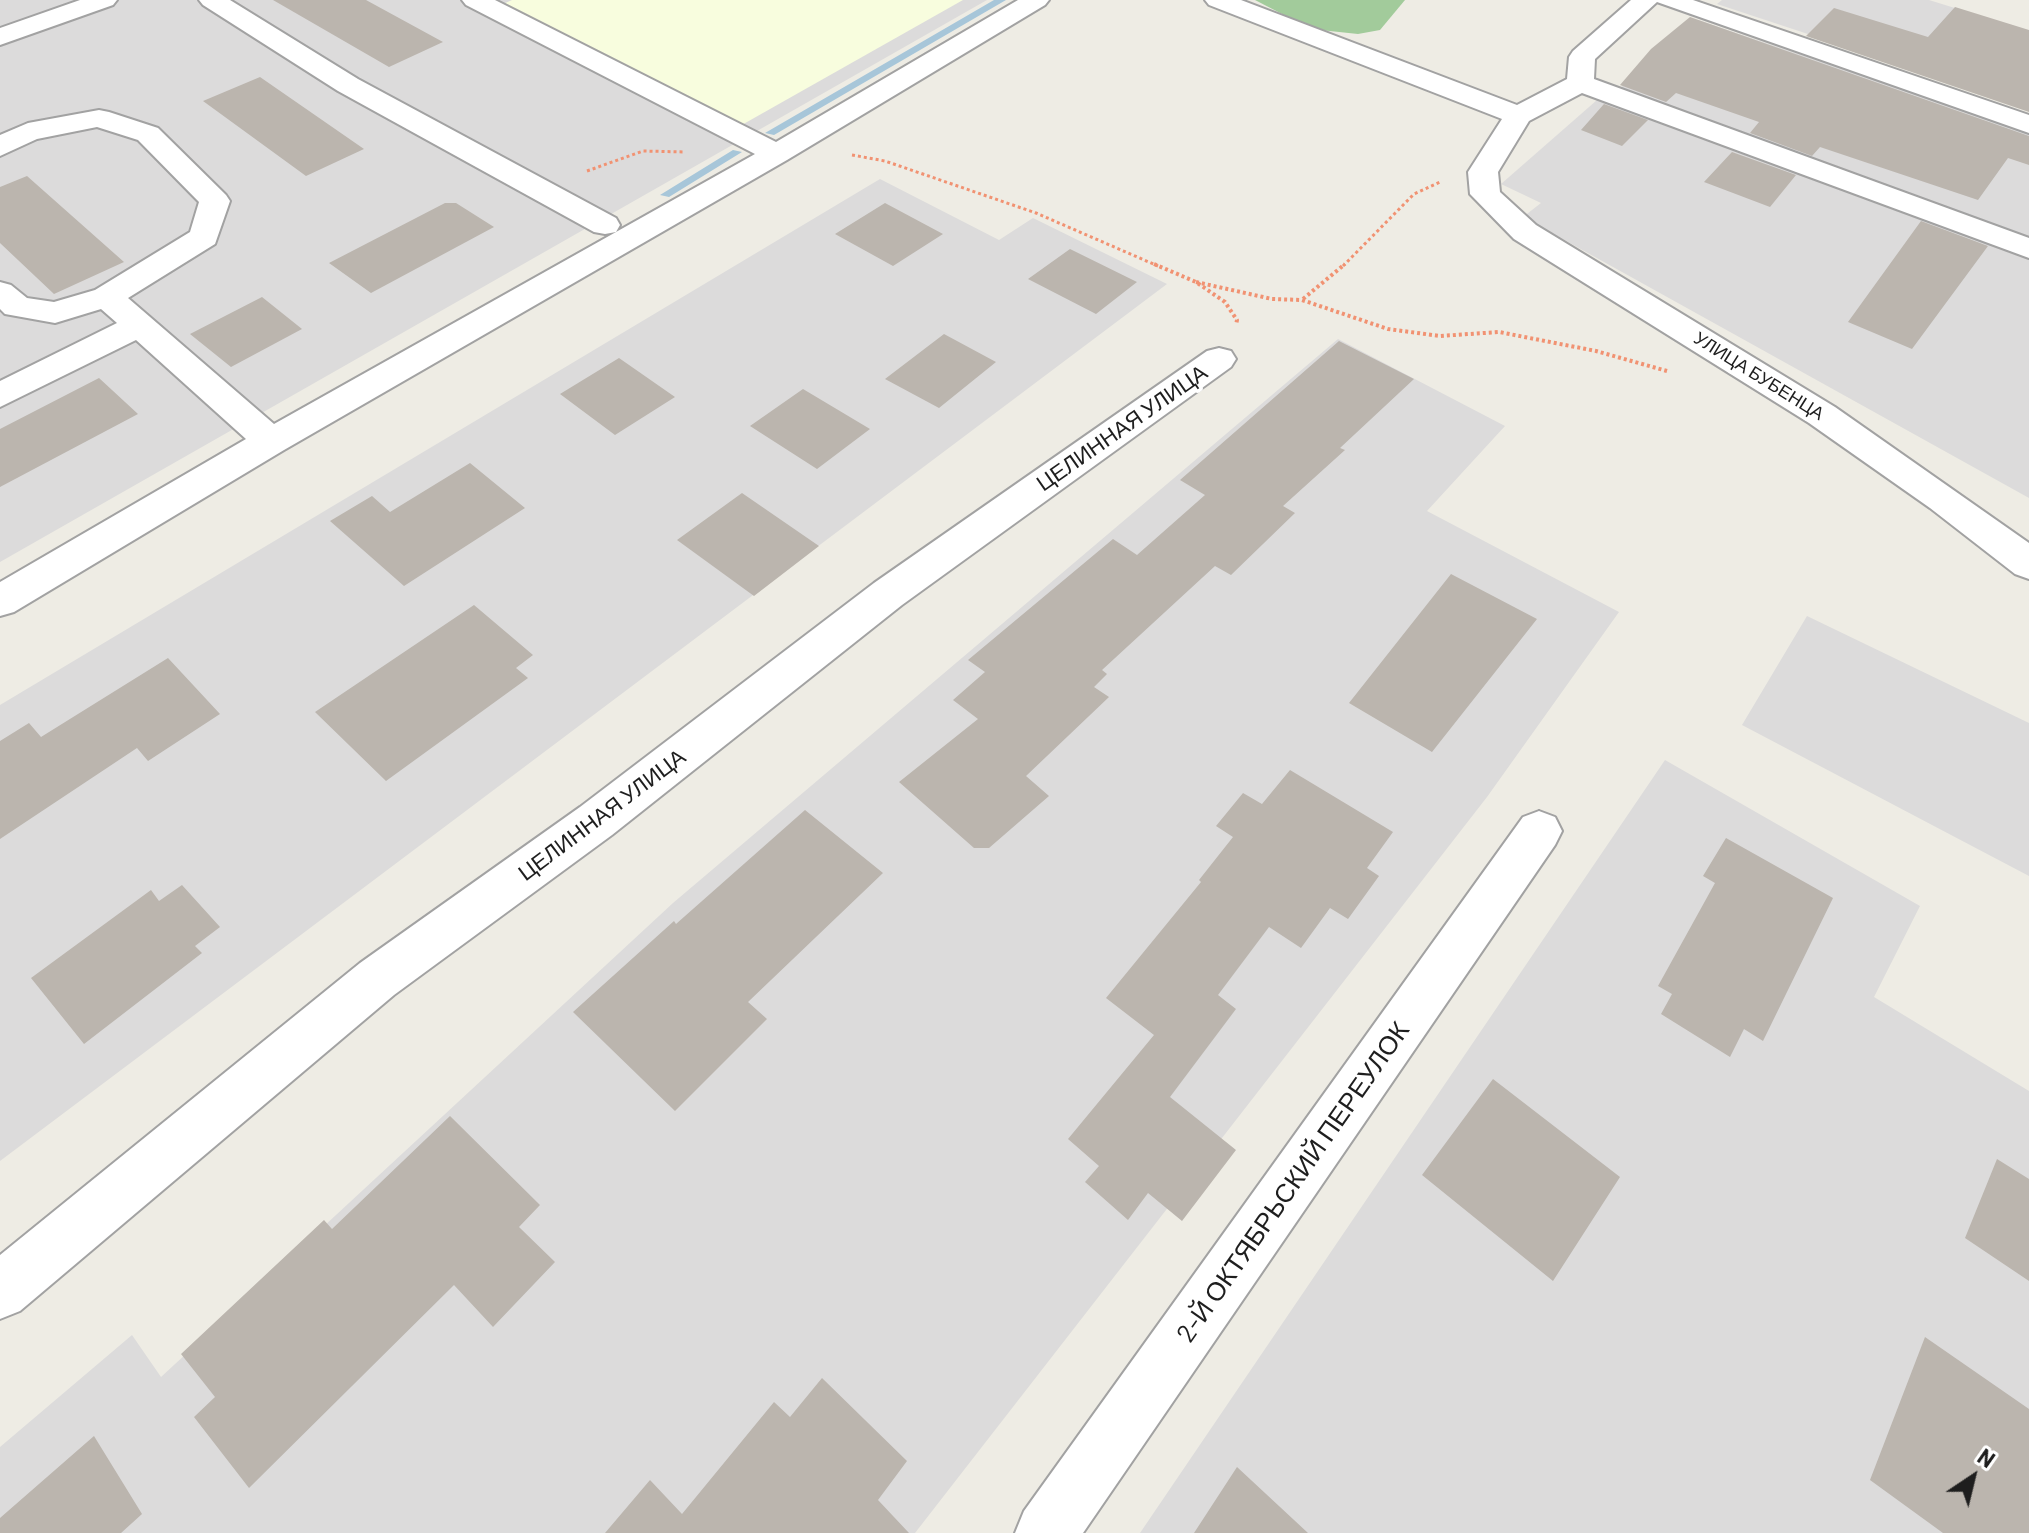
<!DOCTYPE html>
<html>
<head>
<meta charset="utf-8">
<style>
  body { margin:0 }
  #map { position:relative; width:2029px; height:1533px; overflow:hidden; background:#eeece4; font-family:Barlow,sans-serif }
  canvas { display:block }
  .north { position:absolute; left:1933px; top:1437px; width:80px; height:80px; -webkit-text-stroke:6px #fff; paint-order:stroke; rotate:35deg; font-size:22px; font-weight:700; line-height:32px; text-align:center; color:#1e1e1e }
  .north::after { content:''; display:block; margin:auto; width:28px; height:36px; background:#1e1e1e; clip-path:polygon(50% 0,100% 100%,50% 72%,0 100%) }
</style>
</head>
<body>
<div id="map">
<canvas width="2029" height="1533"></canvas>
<div class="north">N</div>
</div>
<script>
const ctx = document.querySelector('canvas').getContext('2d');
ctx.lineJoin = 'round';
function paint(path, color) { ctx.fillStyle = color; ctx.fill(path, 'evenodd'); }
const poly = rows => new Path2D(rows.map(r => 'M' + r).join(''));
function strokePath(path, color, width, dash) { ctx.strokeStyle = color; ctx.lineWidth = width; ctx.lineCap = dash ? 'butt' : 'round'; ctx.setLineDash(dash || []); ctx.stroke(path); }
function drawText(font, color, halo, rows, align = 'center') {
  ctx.font = font + ' Barlow,sans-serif'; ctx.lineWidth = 7; ctx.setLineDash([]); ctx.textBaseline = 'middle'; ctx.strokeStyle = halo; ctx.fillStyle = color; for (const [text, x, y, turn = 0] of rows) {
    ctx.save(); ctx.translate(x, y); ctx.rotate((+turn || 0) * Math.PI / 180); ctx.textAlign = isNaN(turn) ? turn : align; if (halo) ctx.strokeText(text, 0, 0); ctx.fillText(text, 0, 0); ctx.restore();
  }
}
paint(poly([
  [0,0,987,0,0,562],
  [1722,0,1929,0,2029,31,2029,107,1717,4],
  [1698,20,2029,132,2029,242,1618,90],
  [1597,100,2029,258,2029,498,1523,217,1541,203,1501,184],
  [880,179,999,240,1033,218,1167,284,0,1161,0,705],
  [1338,339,1505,426,1427,511,1619,612,1487,797,915,1533,0,1533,0,1447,132,1335,161,1377,673,903],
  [1807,616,2029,723,2029,876,1742,725],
  [1665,760,1920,906,1874,997,2029,1091,2029,1533,1140,1533]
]), '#dcdbdb');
paint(poly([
  [512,0,963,0,724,135,483,13]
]), '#f8fdde');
paint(poly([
  [1255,0,1405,0,1380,30,1358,34,1311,29]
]), '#a2cb9b');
paint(poly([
  [994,0,1006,0,774,135,765,133,994,0],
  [733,150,742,152,669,197,660,195,733,150]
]), '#a7c6d9');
paint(poly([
  [273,0,366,0,443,42,389,67],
  [1955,7,2029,30,2029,112,1806,36,1834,8,1928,37],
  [1690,17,2029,136,2029,165,2008,158,1978,200,1820,147,1812,156,1750,133,1759,122,1676,93,1666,102,1620,85,1651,49],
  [260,77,364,149,306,176,203,101],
  [1604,104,1648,120,1622,146,1581,130],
  [1732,152,1796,175,1770,207,1704,182],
  [27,176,124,262,54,294,0,243,0,187],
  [445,203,456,203,494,227,371,293,329,263],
  [885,203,943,234,893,266,835,234],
  [1921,221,1988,246,1912,349,1848,322],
  [1070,249,1137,282,1096,314,1028,279],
  [262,297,302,329,231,367,190,334],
  [944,334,996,362,939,408,885,379],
  [1339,341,1414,379,1340,448,1345,450,1283,506,1295,513,1231,575,1215,566,1102,670,1107,674,1094,687,1109,697,1026,776,1049,796,989,848,974,848,899,782,978,719,953,700,985,672,968,660,1113,539,1137,555,1205,495,1180,480],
  [619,358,675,397,615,435,560,394],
  [99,378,138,414,0,487,0,429],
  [803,389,870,429,817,469,750,426],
  [470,463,525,508,404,586,330,521,372,496,390,512],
  [742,493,819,546,754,596,677,540],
  [1451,574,1537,619,1432,752,1349,703],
  [474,605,533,655,516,668,528,678,386,781,315,712],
  [168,658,220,714,148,761,137,748,0,839,0,741,29,723,41,737],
  [1290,770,1393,832,1367,868,1379,876,1348,919,1330,908,1301,948,1269,927,1218,995,1236,1009,1170,1097,1236,1150,1182,1221,1148,1193,1128,1220,1085,1182,1099,1166,1068,1139,1154,1035,1106,998,1201,882,1199,880,1233,837,1216,826,1243,793,1262,804],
  [805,810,883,873,748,1002,767,1019,675,1111,573,1012,674,921,676,924],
  [1726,838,1833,898,1763,1041,1744,1029,1730,1057,1661,1014,1672,994,1658,986,1715,883,1703,876],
  [182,885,220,927,195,946,202,953,84,1044,31,978,151,890,159,901],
  [1493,1079,1620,1177,1553,1281,1422,1175],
  [450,1116,540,1205,519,1227,555,1262,493,1327,454,1285,249,1488,194,1417,215,1397,181,1354,324,1220,332,1229],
  [1997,1159,2029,1179,2029,1281,1965,1238],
  [1925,1337,2029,1409,2029,1533,1943,1533,1870,1480],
  [822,1378,907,1461,878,1500,909,1533,605,1533,650,1480,682,1514,774,1402,790,1417],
  [94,1436,142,1514,121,1533,0,1533,0,1518],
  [1237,1467,1308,1533,1194,1533]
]), '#bbb5ae');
const minor = poly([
  [80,0,117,0,113,5,0,45,0,28,80,0],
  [199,0,230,0,358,79,616,218,620,225,616,232,605,234,594,232,338,91,203,5,199,0],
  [462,0,495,0,776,142,1018,0,1049,0,1045,5,787,160,284,450,14,612,0,616,0,582,246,439,136,340,0,407,0,381,117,323,101,309,55,323,5,314,0,309,0,282,11,285,27,298,54,302,95,290,190,232,199,202,138,140,97,127,37,139,0,156,0,135,28,123,99,110,109,112,158,128,226,195,230,201,215,244,128,298,274,424,755,154,466,5,462,0],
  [1205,0,1241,0,1517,105,1567,79,1569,57,1573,51,1631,0,1693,0,2029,115,2029,133,1657,2,1595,59,1594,79,2029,238,2029,258,1582,93,1529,121,1498,172,1500,192,1536,225,1835,407,2029,543,2029,579,2015,574,1930,508,1809,423,1514,239,1470,194,1468,172,1502,119,1209,5,1205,0],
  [1219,348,1231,351,1236,359,1231,367,902,605,612,835,394,995,20,1311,0,1319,0,1255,360,963,580,807,874,583,1207,351,1219,348],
  [1539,811,1555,817,1562,831,1555,845,1083,1533,1015,1533,1024,1511,1523,817,1539,811]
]);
strokePath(minor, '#a2a2a2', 4);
strokePath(poly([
  [852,155,885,161,1036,213,1158,266],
  [587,171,643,151,685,152],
  [1343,266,1414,194,1440,182]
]), '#f19272', 3, [3, 3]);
strokePath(poly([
  [1154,264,1196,282,1225,302,1237,320,1236,325],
  [1196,282,1272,299,1302,300,1388,329,1440,336,1499,332,1596,351,1667,371],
  [1303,299,1345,264]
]), '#f19272', 4, [3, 3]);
paint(minor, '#fff');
drawText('18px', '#1e1e1e', '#fff', [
  ["УЛИЦА БУБЕНЦА",1759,376,32]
]);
drawText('22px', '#1e1e1e', '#fff', [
  ["ЦЕЛИННАЯ УЛИЦА",1122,428,-35],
  ["ЦЕЛИННАЯ УЛИЦА",602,815,-37]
]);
drawText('26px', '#1e1e1e', '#fff', [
  ["2-Й ОКТЯБРЬСКИЙ ПЕРЕУЛОК",1293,1182,-55]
]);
</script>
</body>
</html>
